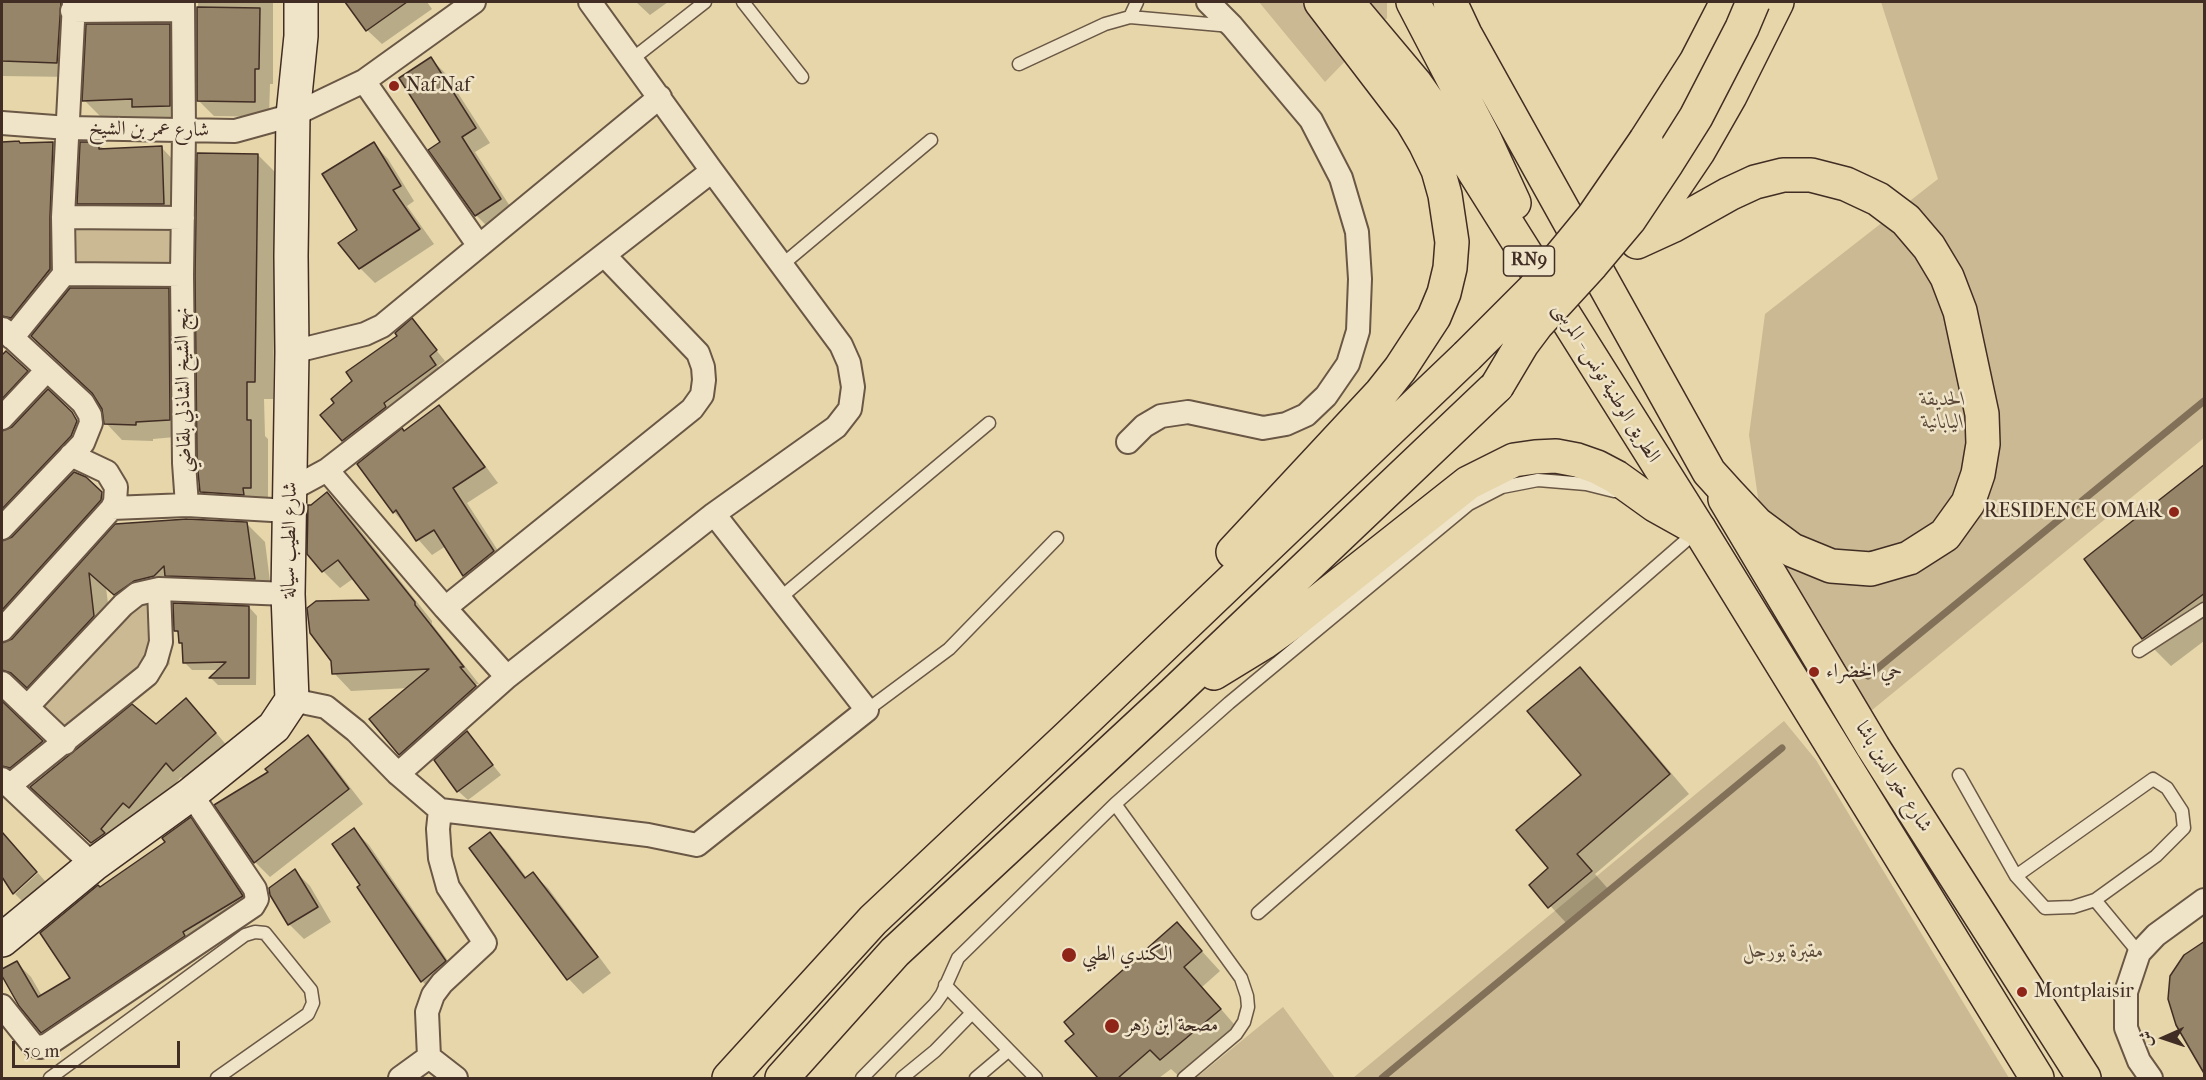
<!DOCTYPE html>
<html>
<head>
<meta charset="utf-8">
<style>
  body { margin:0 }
  #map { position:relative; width:2206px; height:1080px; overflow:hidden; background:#e6d6aa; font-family:"IM FELL French Canon",Amiri,serif }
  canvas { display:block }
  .frame { position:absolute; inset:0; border:3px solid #412d23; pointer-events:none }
  .north { position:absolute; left:2134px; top:1008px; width:60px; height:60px; -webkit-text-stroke:4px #efe4c8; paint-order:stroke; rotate:267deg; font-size:16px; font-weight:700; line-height:24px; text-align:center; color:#412d23 }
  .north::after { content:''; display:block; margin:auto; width:21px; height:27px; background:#412d23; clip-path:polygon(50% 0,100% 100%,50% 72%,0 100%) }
  .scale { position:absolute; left:12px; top:1041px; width:168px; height:27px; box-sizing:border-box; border:3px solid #412d23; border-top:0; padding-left:8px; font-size:18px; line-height:21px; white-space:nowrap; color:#412d23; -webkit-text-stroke:4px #efe4c8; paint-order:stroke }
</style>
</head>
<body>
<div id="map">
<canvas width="2206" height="1080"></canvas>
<div class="frame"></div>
<div class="north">ش</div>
<div class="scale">50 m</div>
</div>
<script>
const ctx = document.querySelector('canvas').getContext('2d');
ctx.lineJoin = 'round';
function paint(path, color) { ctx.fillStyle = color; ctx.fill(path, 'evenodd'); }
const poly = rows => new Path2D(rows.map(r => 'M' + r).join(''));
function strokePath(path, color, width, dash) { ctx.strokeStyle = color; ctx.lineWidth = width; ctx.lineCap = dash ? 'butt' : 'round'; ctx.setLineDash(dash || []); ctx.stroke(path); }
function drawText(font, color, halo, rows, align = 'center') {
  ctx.font = font + ' "IM FELL French Canon",Amiri,serif'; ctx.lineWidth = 5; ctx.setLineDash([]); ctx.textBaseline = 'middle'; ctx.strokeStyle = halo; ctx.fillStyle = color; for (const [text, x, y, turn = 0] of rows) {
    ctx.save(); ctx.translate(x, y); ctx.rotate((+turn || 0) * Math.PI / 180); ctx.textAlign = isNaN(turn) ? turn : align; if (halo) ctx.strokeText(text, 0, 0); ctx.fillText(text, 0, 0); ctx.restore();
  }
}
paint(poly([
  [1259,2,1387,2,1387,18,1325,82],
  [1881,2,2204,2,2204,438,1866,715,1765,546,1749,435,1765,314,1938,179],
  [48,211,188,211,188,279,48,279],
  [137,579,166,582,170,664,67,751,19,709],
  [1784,721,1816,760,2009,1078,1353,1078],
  [1283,1007,1335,1078,1196,1078]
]), '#cab993');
paint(poly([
  [2,2,77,2,72,77,2,76],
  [198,2,273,2,273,84,270,84,269,117,214,116,199,101],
  [347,2,427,2,432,9,382,44,367,30],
  [636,2,668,2,650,15],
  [169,25,189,45,189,125,104,120,84,100],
  [431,59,445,73,490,143,475,152,515,214,491,230,476,215,442,142],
  [53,143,71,162,67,236,68,293,168,290,185,307,186,436,153,439,153,441,122,440,106,423,103,408,95,395,31,334,29,336,2,332,2,144],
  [98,144,105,150,162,148,175,162,177,218,93,217,79,203],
  [374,144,388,159,414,201,407,206,434,244,375,283,360,268,359,230],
  [258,155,276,173,273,399,264,399,265,436,268,439,268,505,219,510,201,492],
  [412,320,445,361,438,366,445,375,353,450,322,415,337,404,354,381],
  [6,353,45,390,24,412,26,414,71,413,90,432,89,454,21,525,23,528,101,493,120,512,118,519,6,644,13,640,116,526,247,524,265,542,272,597,152,599,133,612,106,588,112,634,46,705,31,691,24,687,16,688,2,674,2,357],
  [438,407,453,422,498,483,467,503,508,566,479,590,464,575,446,546,432,555,394,512],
  [2204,466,2204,641,2171,666,2143,638,2086,559],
  [327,494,345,511,432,621,432,624,479,684,476,684,492,704,417,772,371,719,409,688,351,691,334,673,372,602,354,578,340,588,323,571],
  [249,607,257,616,256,685,218,685,211,678,220,670,192,670,184,662,184,646,180,642,180,635,176,631],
  [1580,669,1599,688,1689,794,1595,874,1610,891,1569,926,1531,885,1551,868,1583,775],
  [2,703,57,757,25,782,2,769],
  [200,714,229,748,189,784,181,777,144,821,106,857,46,801,156,726],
  [467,733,501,775,468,800,458,791],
  [308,737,323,752,363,804,270,877,255,862,216,805,270,773],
  [190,819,205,834,256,911,56,1047,20,1005,2,971,16,962,31,977,42,996,72,978,100,889,167,843],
  [354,830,369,845,459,977,437,996,422,981,359,888,362,885],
  [2,832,36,871,15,890,15,894,2,874],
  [490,834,505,849,527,878,533,874,548,888,611,973,583,994,569,979,471,849],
  [295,871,310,886,331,922,304,939,289,924],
  [38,873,53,890,31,910,15,894],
  [1177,924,1220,971,1202,987,1239,1030,1181,1078,1171,1069,1159,1078,1100,1078,1068,1041]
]), '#0003');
strokePath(poly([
  [1868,676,2204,401],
  [1382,1078,1782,748]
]), '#827058', 7);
const building = poly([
  [2,2,61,2,57,63,2,61,2,2],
  [345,2,407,2,366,31,345,2],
  [197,7,260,8,259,69,255,69,255,102,197,101,197,7],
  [86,24,170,24,170,106,132,107,132,99,82,101,86,24],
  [431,57,476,128,462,137,501,199,475,216,428,150,440,142,399,78,431,57],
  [19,141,20,143,53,142,50,217,50,269,11,318,2,316,2,142,19,141],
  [80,142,99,142,99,149,162,146,164,204,77,204,80,142],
  [374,142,401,186,393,190,420,229,359,269,338,243,357,230,322,174,374,142],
  [197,153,258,154,255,382,247,382,247,420,251,420,251,488,243,488,244,495,200,492,197,462,195,275,197,153],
  [70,288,169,288,170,420,136,422,136,425,104,424,102,409,92,393,31,336,70,288],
  [412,318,437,350,430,356,436,365,384,403,386,407,342,441,320,415,334,403,331,399,352,381,346,372,397,336,395,333,412,318],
  [6,351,28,371,2,399,2,355,6,351],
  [48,389,72,412,77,421,71,436,2,509,2,431,12,427,48,389],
  [439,405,485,467,453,488,494,551,463,576,434,530,416,541,396,510,393,513,357,464,402,428,404,431,439,405],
  [2205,464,2205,593,2142,639,2084,559,2205,464],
  [74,472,86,477,102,492,101,500,2,610,2,541,12,537,74,472],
  [327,492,415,602,415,605,464,667,460,667,476,686,399,755,369,719,429,669,332,674,331,661,310,633,307,608,316,601,369,600,338,560,322,572,307,554,308,505,311,505,327,492],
  [187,519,247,522,255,579,165,576,164,566,154,576,134,581,114,595,89,573,94,616,27,688,11,673,2,670,2,643,12,639,115,524,187,519],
  [173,603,249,606,249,678,209,678,226,662,183,663,182,643,179,643,178,631,174,631,173,603],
  [1580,667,1670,774,1577,854,1592,871,1548,908,1529,885,1548,868,1516,830,1581,775,1527,711,1580,667],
  [186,698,216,733,173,771,166,763,129,808,123,803,101,829,105,833,91,843,30,787,132,704,156,724,186,698],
  [2,701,43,741,10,768,2,766,2,701],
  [467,731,493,765,457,792,434,760,467,731],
  [308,735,349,789,254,863,214,805,268,772,265,769,308,735],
  [191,817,243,896,183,932,185,936,41,1033,19,1006,2,976,2,969,17,961,38,997,70,978,40,933,98,885,100,887,165,842,162,838,191,817],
  [354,828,446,961,421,982,357,887,360,885,332,844,354,828],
  [2,832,37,872,13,894,2,877,2,832],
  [490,832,525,878,533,872,598,957,567,980,469,848,490,832],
  [295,869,318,907,288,925,270,895,269,888,295,869],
  [1177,922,1202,951,1184,967,1221,1009,1160,1060,1150,1050,1118,1078,1098,1078,1065,1041,1074,1034,1064,1022,1177,922],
  [2205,941,2205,1075,2176,1025,2168,999,2170,976,2184,955,2205,941]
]);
paint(building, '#978569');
strokePath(building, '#412d23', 1.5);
const lane = poly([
  [743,2,802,77],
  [1137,2,1130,17,1231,26],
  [631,60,705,2],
  [1019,64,1105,24,1130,17],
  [783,264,931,140],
  [780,598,989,423],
  [2139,651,2204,609],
  [867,710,949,649,1057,538],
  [1959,775,2016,876,2045,908,2073,907,2095,900,2139,953],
  [1115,804,1241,978,1247,996,1248,1007,1244,1022,1236,1034,1184,1078],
  [2016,876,2153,779,2167,788,2182,811,2184,828,2156,856,2095,900],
  [1258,913,1698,530],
  [945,985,1036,1078],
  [50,1078,245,935,255,932,265,933,311,990,313,1003,308,1014,217,1078],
  [862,1078,935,1004,942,994,958,958,1115,804,1229,703,1469,504,1502,487,1538,480,1586,484,1614,491],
  [902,1078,935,1051,971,1014],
  [976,1078,1008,1051]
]);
const street = poly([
  [183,2,184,131,182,275,184,463,187,505],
  [72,11,183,10],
  [364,81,479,246],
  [2,123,68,128,235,131,293,115,364,81,474,2],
  [63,217,183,218],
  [64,274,182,275],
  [12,338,64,274,63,217,74,2],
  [292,352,365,334,382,326,660,97],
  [2,418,47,370],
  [1128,442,1144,426,1161,416,1188,412,1263,428,1286,424,1306,415,1326,396,1348,364,1358,331,1360,279,1357,232,1341,178,1311,120,1232,26,1208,2],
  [327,470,445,608,507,677],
  [290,490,327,470,712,171],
  [112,508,187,505,289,511],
  [2,528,83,443,91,423,90,415,83,403,3,329],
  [445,608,692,409,702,395,704,380,703,367,698,353,605,256],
  [2,630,112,508,115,502,116,487,107,472,71,455],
  [2,683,65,743],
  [292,700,326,707,356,731,398,774,440,810,648,835,697,845,867,710,714,514],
  [27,707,123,605,137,594,159,589,288,594],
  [398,774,507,677,714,514,836,427,850,409,853,387,849,363,841,345,712,171,590,2],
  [2,779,93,865],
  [9,786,147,675,156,660,161,642,159,589],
  [440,810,438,829,440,858,448,887,485,943,442,983,433,995,427,1012,429,1057,456,1078],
  [2,1006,33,1045,40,1047,47,1045,253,906,257,899,255,889,191,794],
  [400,1078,429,1057],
  [2151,1078,2139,1061,2126,1028,2126,992,2139,953,2156,935,2204,900]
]);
const secondary = poly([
  [2,940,93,865,191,794,274,727,292,700,288,594,292,352,291,256,293,115,301,36,301,2]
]);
const primary = poly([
  [1725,499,1873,747,2084,1078],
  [1699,529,2037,1078]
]);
const highway = poly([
  [1347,2,1415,83,1448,130,1699,529],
  [1413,2,1484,138,1514,203],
  [1450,2,1465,34,1709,472,1728,493,1757,524,1792,550,1831,566,1871,569,1909,558,1945,535,1968,503,1978,474,1983,444,1982,414,1960,311,1947,277,1929,247,1906,220,1878,199,1846,184,1811,175,1783,175,1755,182,1729,194,1672,226,1637,242],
  [1646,140,1696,62,1727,2],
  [1638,241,1698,152,1730,96,1777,2],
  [1233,552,1381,393,1400,369,1434,317,1444,293,1450,268,1452,242,1445,195,1438,170,1425,143,1412,121,1321,2],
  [1214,673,1263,643,1291,623,1468,483,1514,460,1535,457,1556,456,1577,460,1597,467,1616,477,1655,505,1698,529],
  [729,1078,873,920,1070,735,1467,356],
  [782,1078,895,952,1174,693,1497,386]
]);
strokePath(lane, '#6a5745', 15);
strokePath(street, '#6a5745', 26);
strokePath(secondary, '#412d23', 36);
strokePath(primary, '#412d23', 36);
strokePath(highway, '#412d23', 36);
strokePath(lane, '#efe4c8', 12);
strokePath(street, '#efe4c8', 22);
strokePath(secondary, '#efe4c8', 33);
strokePath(primary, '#e6d6aa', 33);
strokePath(highway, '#e6d6aa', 33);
const highwayBridge = poly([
  [1467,356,1533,290,1593,217,1646,140],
  [1497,386,1522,344,1537,324,1592,264,1629,220,1667,163,1696,117,1742,28,1753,2]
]);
strokePath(highwayBridge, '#412d23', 36, []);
strokePath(highwayBridge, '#e6d6aa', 33);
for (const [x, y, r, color] of [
  [394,86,6,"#8f2418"],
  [2174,512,6,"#8f2418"],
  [1814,672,6,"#8f2418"],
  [1069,955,8,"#8f2418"],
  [2022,992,6,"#8f2418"],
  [1112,1026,8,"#8f2418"]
]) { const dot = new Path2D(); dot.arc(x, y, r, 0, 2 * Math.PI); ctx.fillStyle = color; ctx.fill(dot); strokePath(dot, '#efe4c8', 2); }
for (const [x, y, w] of [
  [1529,261,51]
]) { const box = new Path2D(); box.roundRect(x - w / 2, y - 15, w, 30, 4.5); ctx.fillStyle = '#efe4c8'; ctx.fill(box); strokePath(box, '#412d23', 1.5); }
drawText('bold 18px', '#412d23', null, [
  ["RN9",1529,261]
]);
drawText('20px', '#412d23', '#efe4c8', [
  ["NafNaf",406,86],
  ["RESIDENCE OMAR",2162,512,"right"],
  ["حي الخضراء",1826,672],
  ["الكندي الطبي",1082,955],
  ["Montplaisir",2034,992],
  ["مصحة ابن زهر",1126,1026]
], 'left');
drawText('20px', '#412d23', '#efe4c8', [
  ["شارع عمر بن الشيخ",149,130,1],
  ["الطريق الوطنية تونس - المرسى",1606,383,58],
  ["نهج الشيخ الشاذلي بلقاضي",184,390,-91],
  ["شارع الطيب سيالة",290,540,-89],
  ["شارع خير الدين باشا",1893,777,58]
]);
drawText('italic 20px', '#5c4939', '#efe4c8', [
  ["الحديقة",1943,400],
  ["اليابانية",1943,423],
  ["مقبرة بورجل",1783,952]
]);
</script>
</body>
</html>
